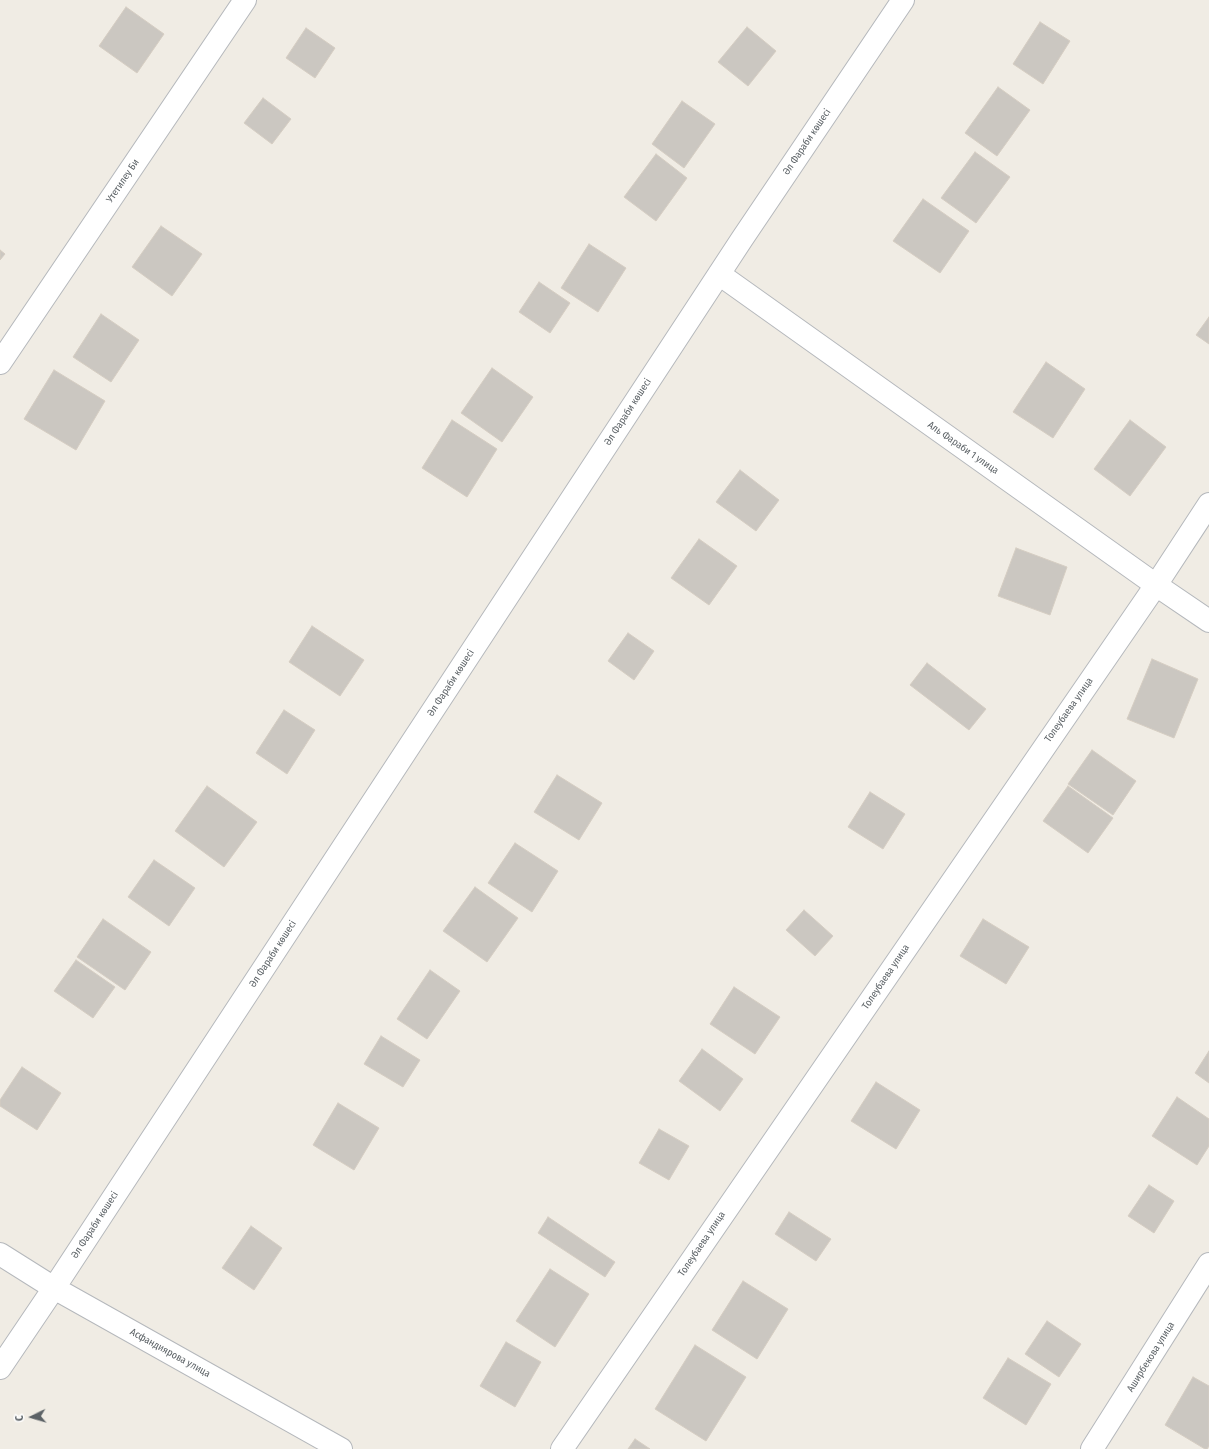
<!DOCTYPE html>
<html>
<head>
<meta charset="utf-8">
<style>
  body { margin:0 }
  #map { position:relative; width:1209px; height:1449px; overflow:hidden; background:#f0ece4; font-family:"Fira Sans Condensed",sans-serif }
  canvas { display:block }
  .north { position:absolute; left:12px; top:1397px; width:40px; height:40px; -webkit-text-stroke:3px #fff; paint-order:stroke; rotate:265deg; font-size:11px; font-weight:700; line-height:16px; text-align:center; color:#5c6266 }
  .north::after { content:''; display:block; margin:auto; width:14px; height:18px; background:#5c6266; clip-path:polygon(50% 0,100% 100%,50% 72%,0 100%) }
</style>
</head>
<body>
<div id="map">
<canvas width="1209" height="1449"></canvas>
<div class="north">С</div>
</div>
<script>
const ctx = document.querySelector('canvas').getContext('2d');
ctx.lineJoin = 'round';
function paint(path, color) { ctx.fillStyle = color; ctx.fill(path, 'evenodd'); }
const poly = rows => new Path2D(rows.map(r => 'M' + r).join(''));
function strokePath(path, color, width, dash) { ctx.strokeStyle = color; ctx.lineWidth = width; ctx.lineCap = dash ? 'butt' : 'round'; ctx.setLineDash(dash || []); ctx.stroke(path); }
function drawText(font, color, halo, rows, align = 'center') {
  ctx.font = font + ' "Fira Sans Condensed",sans-serif'; ctx.lineWidth = 4; ctx.setLineDash([]); ctx.textBaseline = 'middle'; ctx.strokeStyle = halo; ctx.fillStyle = color; for (const [text, x, y, turn = 0] of rows) {
    ctx.save(); ctx.translate(x, y); ctx.rotate((+turn || 0) * Math.PI / 180); ctx.textAlign = isNaN(turn) ? turn : align; if (halo) ctx.strokeText(text, 0, 0); ctx.fillText(text, 0, 0); ctx.restore();
  }
}
const building = poly([
  [126,7,164,34,137,73,99,46,126,7],
  [1040,22,1070,41,1043,84,1013,64,1040,22],
  [747,27,776,51,748,86,718,62,747,27],
  [306,28,335,48,315,78,286,58,306,28],
  [998,87,1030,110,997,156,965,133,998,87],
  [263,98,291,119,272,144,244,123,263,98],
  [682,101,715,124,684,168,652,144,682,101],
  [975,152,1010,177,976,223,941,198,975,152],
  [656,154,687,178,656,221,624,197,656,154],
  [923,199,969,231,940,273,893,241,923,199],
  [161,226,202,254,172,296,132,267,161,226],
  [589,244,626,268,598,312,561,288,589,244],
  [0,250,5,254,0,260,0,250],
  [539,282,570,303,550,333,519,312,539,282],
  [101,314,139,340,111,382,73,357,101,314],
  [1209,317,1209,344,1196,335,1209,317],
  [1046,362,1085,389,1053,438,1013,412,1046,362],
  [492,368,533,397,502,442,461,413,492,368],
  [54,370,105,401,76,450,24,419,54,370],
  [452,420,497,449,467,497,422,468,452,420],
  [1130,420,1166,447,1130,496,1094,469,1130,420],
  [740,470,779,500,756,531,716,502,740,470],
  [699,539,737,566,709,605,671,578,699,539],
  [1016,548,1067,567,1050,615,998,596,1016,548],
  [312,626,364,660,340,696,289,662,312,626],
  [628,633,654,651,634,680,608,661,628,633],
  [1152,659,1198,679,1174,738,1127,719,1152,659],
  [927,663,986,709,969,730,910,685,927,663],
  [284,710,315,730,287,774,256,753,284,710],
  [1092,750,1136,781,1113,815,1068,784,1092,750],
  [557,775,602,803,579,840,534,812,557,775],
  [207,786,257,822,224,867,175,831,207,786],
  [1068,786,1113,818,1088,853,1043,821,1068,786],
  [870,792,905,814,883,849,848,827,870,792],
  [515,843,558,871,532,912,488,883,515,843],
  [154,860,195,888,169,926,128,897,154,860],
  [475,887,518,918,487,962,443,931,475,887],
  [804,910,833,936,815,956,786,930,804,910],
  [103,919,151,952,125,990,77,957,103,919],
  [983,919,1029,947,1006,984,960,956,983,919],
  [76,960,115,987,93,1018,54,991,76,960],
  [430,970,460,991,427,1039,397,1019,430,970],
  [734,987,780,1017,755,1054,710,1024,734,987],
  [381,1036,420,1060,403,1087,364,1064,381,1036],
  [702,1049,743,1079,720,1111,679,1081,702,1049],
  [1209,1051,1209,1083,1195,1073,1209,1051],
  [22,1067,61,1093,37,1130,0,1106,0,1100,22,1067],
  [876,1082,920,1110,896,1149,851,1121,876,1082],
  [1177,1097,1209,1119,1209,1146,1197,1165,1152,1136,1177,1097],
  [338,1103,379,1128,354,1170,313,1145,338,1103],
  [659,1129,689,1146,669,1180,639,1163,659,1129],
  [1149,1185,1174,1201,1154,1233,1128,1216,1149,1185],
  [789,1212,831,1239,816,1261,775,1234,789,1212],
  [548,1217,615,1262,605,1277,538,1233,548,1217],
  [251,1226,282,1248,254,1290,222,1268,251,1226],
  [550,1269,589,1294,555,1347,516,1321,550,1269],
  [743,1281,788,1309,757,1359,712,1330,743,1281],
  [1047,1321,1081,1344,1059,1377,1025,1354,1047,1321],
  [506,1342,541,1362,515,1407,480,1386,506,1342],
  [695,1345,746,1377,706,1441,655,1409,695,1345],
  [1008,1358,1051,1384,1026,1425,983,1398,1008,1358],
  [1193,1377,1209,1386,1209,1446,1207,1449,1205,1449,1165,1425,1193,1377],
  [635,1439,650,1449,628,1449,635,1439]
]);
paint(building, '#cbc7c1');
strokePath(building, '#d5cdc2', 1);
const minor = poly([
  [719,274,1156,585,1209,621],
  [0,363,245,0],
  [0,1254,54,1288,341,1449],
  [0,1368,54,1288,742,239,903,0],
  [562,1449,1156,585,1209,504],
  [1092,1449,1209,1264]
]);
strokePath(minor, '#b5b8bc', 24);
strokePath(minor, '#fff', 22);
drawText('10px', '#5c6266', '#fff', [
  ["Әл Фараби көшесі",807,142,-56],
  ["Утетилеу Би",123,181,-56],
  ["Әл Фараби көшесі",628,412,-57],
  ["Аль Фараби 1 улица",963,448,35],
  ["Әл Фараби көшесі",451,683,-57],
  ["Толеубаева улица",1069,710,-55],
  ["Әл Фараби көшесі",273,954,-57],
  ["Толеубаева улица",886,977,-56],
  ["Әл Фараби көшесі",95,1225,-57],
  ["Толеубаева улица",702,1244,-56],
  ["Асфандиярова улица",170,1353,29],
  ["Аширбекова улица",1151,1357,-58]
]);
</script>
</body>
</html>
